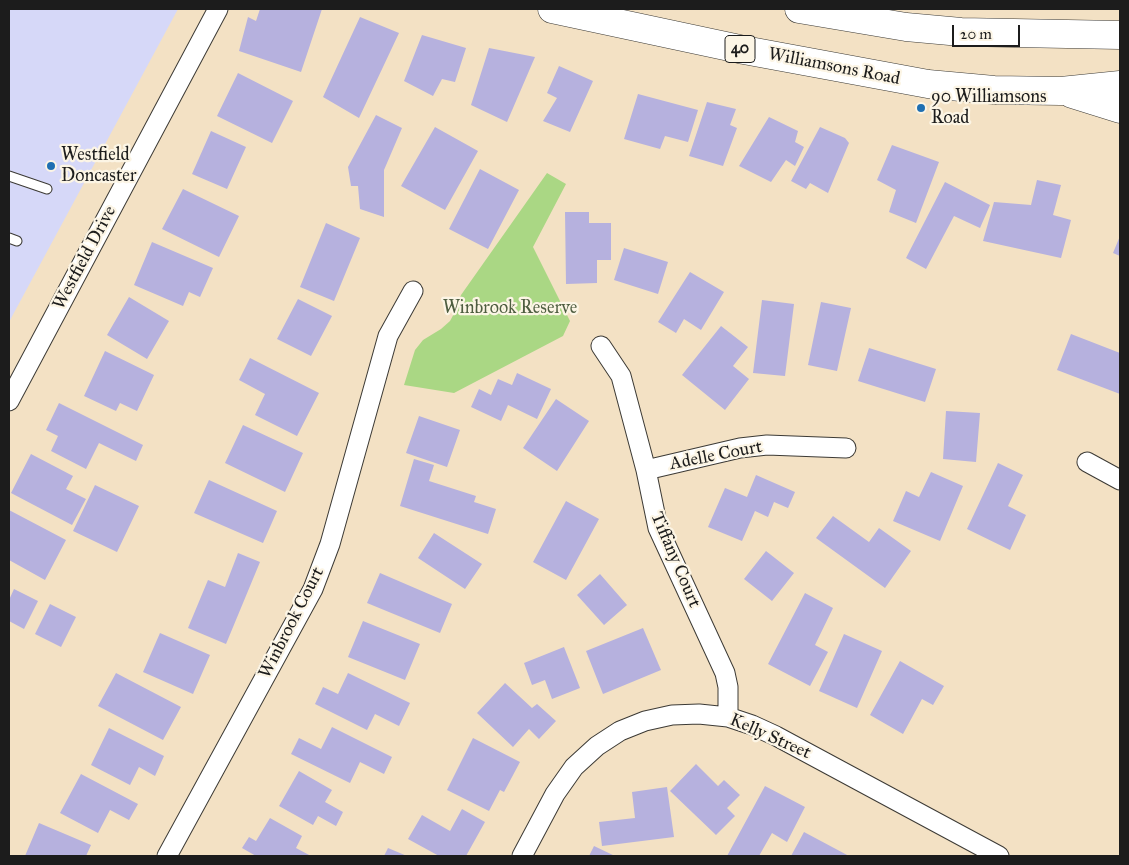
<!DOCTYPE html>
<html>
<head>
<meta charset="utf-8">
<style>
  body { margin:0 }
  #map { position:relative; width:1129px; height:865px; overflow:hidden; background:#f3e1c4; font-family:"IM FELL Great Primer",serif }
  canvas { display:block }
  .frame { position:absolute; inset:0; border:10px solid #1c1c1c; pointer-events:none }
  .scale { position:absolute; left:952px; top:25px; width:68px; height:22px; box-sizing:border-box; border:2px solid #1c1c1c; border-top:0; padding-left:6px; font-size:15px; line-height:18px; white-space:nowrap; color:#1c1c1c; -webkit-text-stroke:4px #fcf5e5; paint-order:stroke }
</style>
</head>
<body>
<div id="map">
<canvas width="1129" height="865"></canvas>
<div class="frame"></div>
<div class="scale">20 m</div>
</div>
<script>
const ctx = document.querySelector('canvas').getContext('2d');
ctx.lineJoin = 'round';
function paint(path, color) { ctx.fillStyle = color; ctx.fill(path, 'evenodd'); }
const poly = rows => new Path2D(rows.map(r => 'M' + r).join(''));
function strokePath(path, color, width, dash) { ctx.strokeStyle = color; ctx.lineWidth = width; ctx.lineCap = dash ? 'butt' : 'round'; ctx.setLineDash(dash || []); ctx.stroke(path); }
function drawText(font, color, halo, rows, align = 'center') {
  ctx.font = font + ' "IM FELL Great Primer",serif'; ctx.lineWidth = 4.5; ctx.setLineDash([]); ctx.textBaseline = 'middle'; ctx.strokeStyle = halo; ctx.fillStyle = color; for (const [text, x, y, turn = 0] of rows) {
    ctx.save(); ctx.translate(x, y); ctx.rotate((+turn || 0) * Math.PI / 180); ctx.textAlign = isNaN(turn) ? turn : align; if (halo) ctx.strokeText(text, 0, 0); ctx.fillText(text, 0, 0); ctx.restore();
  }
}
paint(poly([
  [9,9,178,9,9,322]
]), '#d6d8f8');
paint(poly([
  [547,173,566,184,533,247,570,321,563,336,454,393,404,385,415,350,423,340,441,329,450,321,456,310,461,295]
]), '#aad784');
paint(poly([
  [260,9,322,9,301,72,239,51,248,17,256,21],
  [360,17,399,33,359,118,323,97],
  [422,35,466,48,455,82,442,79,433,96,404,81],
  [489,48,535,57,507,122,471,105],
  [559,66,593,81,570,132,543,121,557,98,547,93],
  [238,73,293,101,272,143,217,116],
  [638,94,698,110,688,142,665,136,660,149,624,139],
  [707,102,736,109,730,125,737,128,723,166,689,156],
  [376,115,402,128,384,170,384,217,360,209,358,186,351,186,348,167],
  [769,117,798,131,795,142,804,147,795,166,786,160,771,182,739,166],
  [435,127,478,151,445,210,401,186],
  [820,127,845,138,849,143,828,193,810,183,806,189,791,181],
  [211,131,246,147,227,189,192,174],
  [892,145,939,162,916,223,889,212,896,190,877,180],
  [480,169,519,190,488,249,449,229],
  [1037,180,1061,185,1053,215,1071,220,1061,258,983,241,994,202,1031,205],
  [945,182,990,205,980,228,954,216,926,269,906,258],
  [183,189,239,216,219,257,162,229],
  [565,212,589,212,589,223,611,223,611,260,597,260,597,283,566,284],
  [326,223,360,238,334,301,300,287],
  [1120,236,1120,256,1113,253],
  [152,242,213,268,200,297,189,292,183,306,134,285],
  [624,248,668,262,658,294,614,280],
  [690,272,724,292,701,330,684,319,676,333,658,322],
  [129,297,169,321,147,359,107,335],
  [298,299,332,316,311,356,277,339],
  [762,300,794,304,785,376,753,373],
  [821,302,851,308,837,371,808,365],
  [721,326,748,347,733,366,749,379,725,410,682,375],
  [1071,334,1120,353,1120,394,1057,370],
  [869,348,936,369,925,402,858,381],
  [105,351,154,375,137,411,120,403,116,411,84,396],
  [250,358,319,393,297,436,255,415,265,394,239,380],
  [517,373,551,389,537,419,508,405,501,421,471,407,479,389,491,395,498,379,512,385],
  [556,399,589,421,557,471,523,448],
  [59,403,143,445,136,461,99,443,86,469,51,451,58,436,46,430],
  [946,411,980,413,976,462,943,459],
  [419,416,460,430,447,467,406,453],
  [243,425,303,453,285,492,225,463],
  [31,454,73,476,66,489,86,499,72,525,11,493],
  [414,459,434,465,429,481,476,496,474,502,496,509,488,534,400,506],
  [998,463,1023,475,1008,506,1026,515,1010,550,967,529],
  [931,472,963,486,940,541,893,521,906,491,919,497],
  [756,475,795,492,788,508,774,502,768,517,755,511,742,541,708,527,725,488,747,497],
  [209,480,277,511,263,543,194,513],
  [95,485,139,506,117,552,73,531],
  [566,501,599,519,566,580,533,562],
  [9,510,66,540,45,580,9,560],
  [833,516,869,542,879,528,911,551,885,588,816,538],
  [434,533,482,564,465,589,418,558],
  [766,551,794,573,772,601,744,579],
  [238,553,260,562,226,644,188,628,208,580,225,587],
  [380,573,452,604,440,633,367,603],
  [600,574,627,605,604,625,577,595],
  [14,589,38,601,24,629,9,621,9,600],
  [805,593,833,608,815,645,828,652,810,686,768,664],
  [50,604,76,617,61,647,35,634],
  [363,621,420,644,405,680,348,657],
  [643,628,661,670,603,694,586,651],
  [160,633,210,655,193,694,143,672],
  [844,634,882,651,857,708,819,691],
  [564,647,580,688,552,699,545,680,532,685,524,663],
  [900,661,944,686,933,705,922,699,903,734,870,715],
  [116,673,181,707,163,740,98,706],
  [348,673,410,703,399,726,375,714,367,730,315,704,323,687,338,694],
  [505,683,532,708,537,704,556,721,539,739,529,729,513,747,477,713],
  [332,727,392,757,384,774,360,762,350,783,291,754,299,738,321,749],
  [109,728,164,756,155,776,139,767,130,785,91,765],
  [473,738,520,762,504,792,500,790,489,811,447,790],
  [696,764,718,786,724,780,740,795,727,808,735,816,716,835,670,791],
  [299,771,332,790,325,802,343,812,336,826,318,816,313,825,279,806],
  [81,774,138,804,129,820,110,810,98,833,60,813],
  [765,786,805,807,787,842,772,833,759,856,752,855,751,856,727,856],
  [667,787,674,837,602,846,599,822,635,818,632,792],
  [462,809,485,822,466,856,439,856,408,839,422,815,450,831],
  [270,818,302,836,296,848,311,856,256,856,242,848,249,837,256,841],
  [39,823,91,845,86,856,25,856],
  [804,832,849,856,791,856],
  [594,846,615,856,589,856],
  [388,848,407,856,384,856]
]), '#b6b1de');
const service = poly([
  [9,176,47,189],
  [9,238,17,241]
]);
const minor = poly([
  [601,346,621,376,646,470,658,528,725,673,728,687,728,717],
  [9,401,218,9],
  [1087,462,1120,480],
  [646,470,740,448,767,445,846,448],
  [167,856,313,589,330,544,388,336,413,291],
  [522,856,555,794,574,767,597,746,620,731,645,721,672,715,699,714,728,717,752,725,776,736,999,856]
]);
const primary = poly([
  [552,9,744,50,928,84,994,90,1061,91,1120,85],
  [799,9,906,27,961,32,1120,35],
  [1072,94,1120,109]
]);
strokePath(service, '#3c3a35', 11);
strokePath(minor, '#3c3a35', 21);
strokePath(primary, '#3c3a35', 29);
strokePath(service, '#fff', 9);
strokePath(minor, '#fff', 19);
strokePath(primary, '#fff', 28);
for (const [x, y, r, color] of [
  [921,108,5,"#1f6fb2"],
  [51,166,5,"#1f6fb2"]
]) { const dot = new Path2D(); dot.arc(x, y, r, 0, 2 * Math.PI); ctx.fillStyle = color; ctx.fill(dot); strokePath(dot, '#fcf5e5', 2); }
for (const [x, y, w] of [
  [740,49,30]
]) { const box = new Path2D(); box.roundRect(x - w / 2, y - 13.5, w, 27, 4); ctx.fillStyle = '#fcf5e5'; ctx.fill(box); strokePath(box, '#1c1c1c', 1); }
drawText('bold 16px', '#1c1c1c', null, [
  ["40",740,49]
]);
drawText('18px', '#1c1c1c', '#fcf5e5', [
  ["Williamsons Road",834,67,11],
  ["Westfield Drive",85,258,-62],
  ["Adelle Court",716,456,-11],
  ["Tiffany Court",675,560,67],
  ["Winbrook Court",292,623,-63],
  ["Kelly Street",770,737,24]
]);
drawText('18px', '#1c1c1c', '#fcf5e5', [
  ["90 Williamsons",931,98],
  ["Road",931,119],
  ["Westfield",61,156],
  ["Doncaster",61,177]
], 'left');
drawText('18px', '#4e5d40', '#fcf5e5', [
  ["Winbrook Reserve",510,309]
]);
</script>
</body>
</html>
